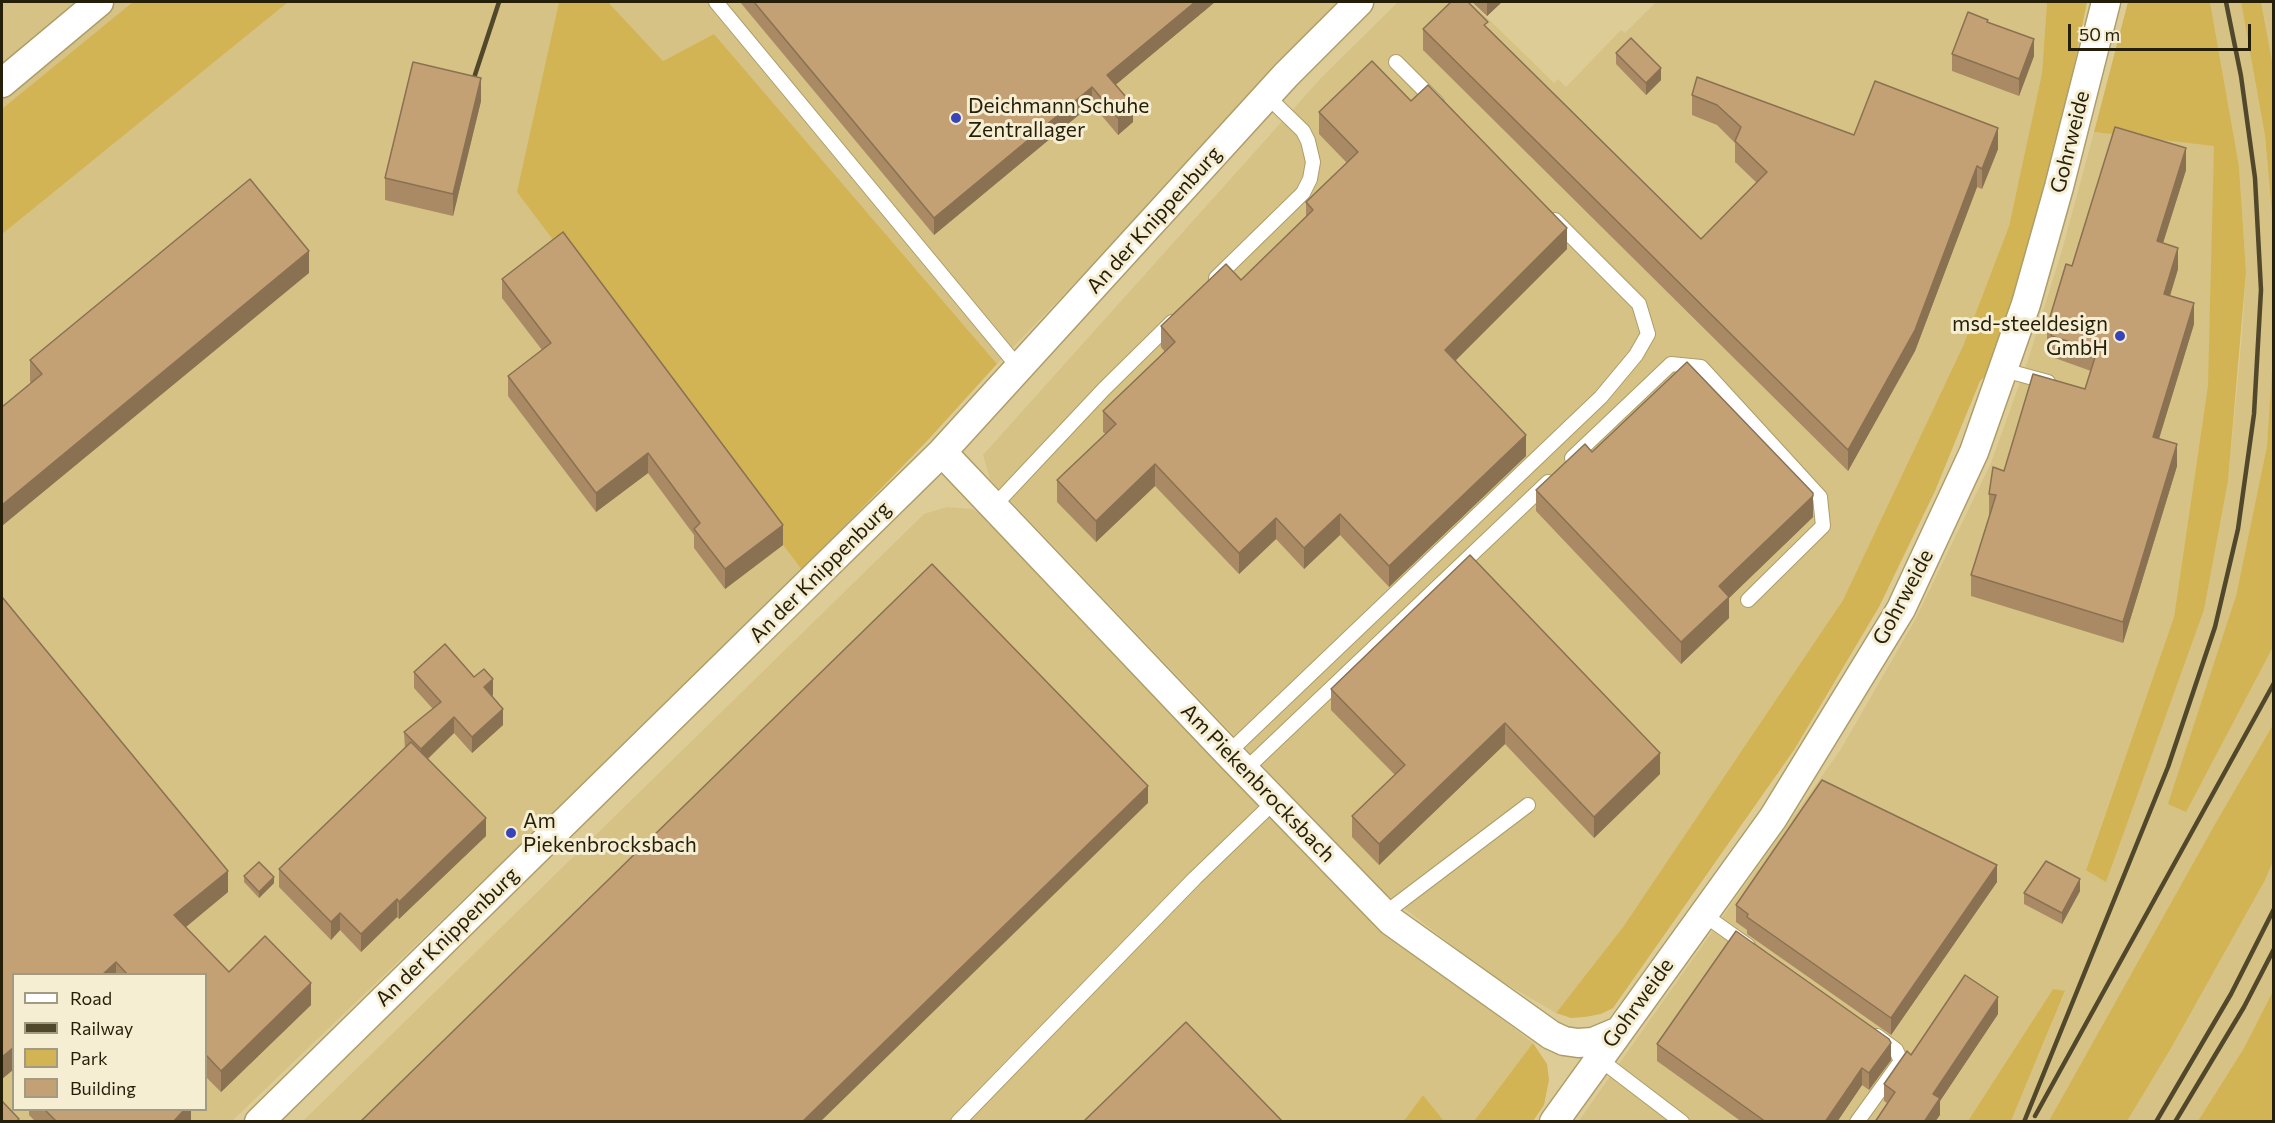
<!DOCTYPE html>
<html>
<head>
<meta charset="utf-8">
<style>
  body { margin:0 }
  #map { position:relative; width:2275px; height:1123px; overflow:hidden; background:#decc97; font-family:Commissioner,sans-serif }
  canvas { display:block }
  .frame { position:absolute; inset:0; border:3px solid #251e09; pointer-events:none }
  .legend { position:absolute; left:12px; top:973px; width:195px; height:138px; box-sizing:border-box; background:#f6eed3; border:2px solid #a29b82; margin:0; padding:8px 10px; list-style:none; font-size:18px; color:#251e09 }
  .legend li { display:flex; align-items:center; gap:12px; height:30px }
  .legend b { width:30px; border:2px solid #a29b82 }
  .scale { position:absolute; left:2068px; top:24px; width:183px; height:27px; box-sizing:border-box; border:3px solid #251e09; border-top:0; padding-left:8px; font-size:18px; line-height:21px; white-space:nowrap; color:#251e09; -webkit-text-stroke:4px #f6eed3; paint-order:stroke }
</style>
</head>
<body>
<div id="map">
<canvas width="2275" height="1123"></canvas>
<div class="frame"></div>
<ul class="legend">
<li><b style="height:8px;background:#fff"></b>Road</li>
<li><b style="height:8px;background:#51472b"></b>Railway</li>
<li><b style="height:16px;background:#d2b455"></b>Park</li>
<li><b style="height:16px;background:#c4a175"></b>Building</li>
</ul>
<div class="scale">50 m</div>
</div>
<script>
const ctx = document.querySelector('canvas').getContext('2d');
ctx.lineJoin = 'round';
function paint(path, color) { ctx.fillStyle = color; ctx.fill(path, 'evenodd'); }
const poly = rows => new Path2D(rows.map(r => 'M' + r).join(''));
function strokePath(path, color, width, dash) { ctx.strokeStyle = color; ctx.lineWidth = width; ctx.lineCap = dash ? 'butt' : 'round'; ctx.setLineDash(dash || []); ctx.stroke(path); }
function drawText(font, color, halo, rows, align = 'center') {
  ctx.font = font + ' Commissioner,sans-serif'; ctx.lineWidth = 6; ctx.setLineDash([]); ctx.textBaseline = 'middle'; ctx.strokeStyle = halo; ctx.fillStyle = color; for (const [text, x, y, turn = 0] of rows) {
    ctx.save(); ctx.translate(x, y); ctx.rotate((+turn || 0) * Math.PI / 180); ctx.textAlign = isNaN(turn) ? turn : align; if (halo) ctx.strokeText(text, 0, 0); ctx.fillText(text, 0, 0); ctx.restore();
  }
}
paint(poly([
  [2,2,559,2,518,192,802,570,548,818,232,1121,2,1122],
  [14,974,206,974,206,1110,14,1110],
  [608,2,1345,2,997,364,714,34,663,61],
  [1398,2,1471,2,1554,83,1558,79,1566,87,1621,30,1625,33,1656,2,2047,2,2042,73,2009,226,1963,346,1843,600,1623,927,1556,1013,1489,974,1381,890,990,479,983,455,1321,78],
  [2210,2,2241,2,2265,136,2273,226,2274,355,2267,446,2236,596,2186,811,2273,647,2273,991,2244,1048,2198,1121,2011,1121,2065,992,2053,989,1968,1121,1578,1122,1841,749,1915,620,1991,463,2028,360,2063,247,2094,132,2214,145,2217,257,2208,385,2174,617,2086,869,2106,881,2204,610,2228,481,2242,335,2246,272,2239,166],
  [2261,2,2273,2,2273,66],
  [947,507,972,509,985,515,1381,927,1533,1043,1474,1121,1444,1121,1423,1095,1404,1122,302,1122,924,514]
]), '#d5c284');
paint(poly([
  [133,2,288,2,2,234,2,109],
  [559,2,608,2,663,61,714,34,997,364,928,440,802,570,517,192],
  [2047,2,2087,2,2065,111,2040,210,1991,371,1980,381,1935,491,1879,607,1794,750,1613,1008,1601,1014,1585,1017,1571,1018,1556,1013,1623,927,1843,600,1963,346,2009,226,2042,73],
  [2128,2,2210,2,2239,166,2246,272,2228,481,2204,610,2106,882,2086,870,2174,617,2208,385,2214,146,2094,132],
  [2241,2,2261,2,2273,66,2273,226,2265,136],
  [2273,355,2273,647,2186,812,2168,804,2236,596,2267,446],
  [2273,725,2273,861,2265,880,2171,1048,2127,1121,2049,1121,2218,819],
  [2053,989,2065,991,2011,1121,1968,1121],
  [2273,991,2273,1121,2198,1121,2244,1048],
  [1533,1043,1547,1064,1549,1080,1544,1105,1533,1121,1474,1121],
  [1423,1095,1444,1121,1404,1121]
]), '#d2b455');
const lane = poly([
  [716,2,1019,368],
  [1396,62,1437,103],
  [1216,278,1303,193,1310,179,1313,162,1308,141,1303,131,1267,96],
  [2004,370,2048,382],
  [1572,458,1671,364,1701,367,1820,497,1823,526,1748,600],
  [994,506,1104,389,1172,322],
  [1228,753,1601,397,1636,355,1648,334,1639,304,1555,220],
  [1245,770,1548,482],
  [1384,914,1528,805],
  [1703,914,1748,946],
  [1598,1058,1682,1122],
  [958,1122,1195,878,1275,801],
  [1857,1122,1901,1061,1896,1050,1877,1036]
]);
const street = poly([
  [2,83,99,2],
  [942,452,1228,753,1391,921,1551,1035,1564,1041,1578,1043,1593,1042,1617,1032],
  [259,1122,942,452,1286,75,1359,2],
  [1554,1122,1773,818,1901,609,1974,452,2026,304,2059,187,2106,2]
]);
strokePath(lane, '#ae9d69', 16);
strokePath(street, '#ae9d69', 31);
strokePath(lane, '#fff', 14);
strokePath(street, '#fff', 28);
strokePath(poly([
  [469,93,499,2],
  [2035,1116,2274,683],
  [2024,1122,2168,767,2215,627,2238,529,2254,414,2261,290,2255,178,2241,76,2226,2],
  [2156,1122,2231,994,2274,909],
  [2175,1122,2244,1007,2274,949]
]), '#51472b', 4.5);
paint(poly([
  [740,2,1215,2,1115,85,1133,122,1118,135,1092,104,934,235],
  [1472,2,1502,2,1487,16],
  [1988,22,2034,56,2019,96,1952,71,1952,54],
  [1488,28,1701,239,1757,183,1735,162,1735,143,1717,125,1692,115,1692,95,1854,135,1998,149,1982,189,1977,187,1915,351,1848,471,1423,50,1423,29],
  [1616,53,1661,80,1646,95,1616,64],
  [481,101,453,216,385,200,385,178],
  [1411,101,1567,249,1456,360,1526,456,1389,587,1340,535,1304,569,1276,539,1239,574,1155,486,1096,542,1057,502,1057,480,1106,434,1103,432,1103,411,1165,352,1161,347,1161,326,1241,280,1306,217,1306,202,1347,163,1319,134,1319,112],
  [2186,170,2163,243,2178,269,2170,296,2194,324,2159,439,2177,466,2123,643,1971,596,1971,575,1990,516,1989,515,1989,494,2004,471,2085,389,2091,371,2052,357,2047,348,2047,327,2072,266],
  [309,273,31,383,30,382,30,360],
  [502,279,783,545,725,589,694,548,694,535,648,473,596,512,508,396,508,376,542,350,502,298],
  [1592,452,1813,517,1729,598,1729,618,1681,664,1536,511,1536,490],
  [1470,555,1660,774,1594,838,1505,744,1379,865,1352,837,1352,816,1395,775,1331,710,1331,689],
  [2,597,228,892,185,927,229,972,311,1005,221,1092,206,1077,206,975,14,975,14,1069,2,1079],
  [414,672,474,677,493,695,491,696,503,725,472,753,454,733,428,759,486,836,399,919,397,917,361,952,340,930,331,940,279,887,279,869,405,748,404,732,433,709,414,688],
  [244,876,274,883,259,898,244,882],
  [1997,882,1891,1035,1747,934,1747,930,1736,922,1736,905],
  [2080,891,2062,924,2024,904,2024,893],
  [1998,1014,1940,1101,1940,1115,1887,1103,1884,1101,1884,1084,1911,1055],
  [1657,1044,1891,1060,1869,1090,1862,1085,1837,1122,1742,1122,1657,1061],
  [29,1110,191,1110,191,1122,36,1122,29,1115]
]), '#a98a65');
paint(poly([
  [1195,2,1215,2,1107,92,1107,75],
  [1487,2,1502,2,1487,16],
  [2034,39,2034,56,2019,96,2019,79],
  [1661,68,1661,80,1646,95,1646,83],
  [481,78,481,101,453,216,453,194],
  [1092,87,1092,104,934,235,934,218],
  [1133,105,1133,122,1118,135,1118,118],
  [1998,128,1998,149,1982,189,1982,169],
  [2186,148,2186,170,2157,262,2157,241],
  [1977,166,1977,187,1915,351,1848,471,1848,450],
  [1567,228,1567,249,1445,371,1445,350],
  [2178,248,2178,269,2164,315,2164,294],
  [309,251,309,273,2,526,2,505],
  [2194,303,2194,324,2153,458,2153,437],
  [1526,435,1526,456,1389,587,1389,566],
  [2177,444,2177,466,2123,643,2123,622],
  [648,453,648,473,596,512,596,493],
  [1155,464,1155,486,1096,542,1096,521],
  [1813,496,1813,517,1729,598,1729,618,1681,664,1681,642,1719,586],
  [1340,514,1340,535,1304,569,1304,548],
  [1276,518,1276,539,1239,574,1239,553],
  [783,525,783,545,725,589,725,569],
  [493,679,493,695,484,704,484,687],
  [503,709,503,725,472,753,472,737],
  [454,717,454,733,421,765,421,749],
  [1505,723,1505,744,1379,865,1379,844],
  [1660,753,1660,774,1594,838,1594,817],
  [1148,786,1148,803,820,1122,802,1122],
  [486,818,486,836,399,919,399,902],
  [1997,865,1997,882,1891,1035,1891,1018],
  [228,871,228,892,174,937,174,915],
  [274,877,274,883,259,898,259,892],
  [2080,879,2080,891,2062,924,2062,913],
  [397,899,397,917,361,952,361,934],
  [340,913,340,930,331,940,331,922],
  [116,962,116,975,102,975],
  [311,983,311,1005,221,1092,221,1071],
  [1998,997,1998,1014,1940,1101,1940,1115,1935,1122,1924,1122,1933,1094],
  [1891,1043,1891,1060,1869,1090,1869,1073],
  [14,1047,14,1069,2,1079,2,1057],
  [1862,1068,1862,1085,1837,1122,1825,1122],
  [184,1110,191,1110,191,1122,173,1122]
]), '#897152');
const building = poly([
  [754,2,1195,2,1107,75,1133,105,1118,118,1092,87,934,218,754,2],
  [1451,2,1468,2,1488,22,1484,25,1701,239,1767,172,1735,141,1741,127,1717,105,1692,95,1697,77,1854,135,1875,81,1998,128,1982,169,1977,166,1915,330,1848,450,1423,29,1451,2],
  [1968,12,1988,20,1987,22,2034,39,2019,79,1952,54,1968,12],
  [1631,38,1661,68,1646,83,1616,53,1631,38],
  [1372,61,1411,101,1428,85,1567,228,1445,350,1526,435,1389,566,1340,514,1304,548,1276,518,1239,553,1155,464,1096,521,1057,480,1116,424,1103,411,1175,342,1161,326,1226,264,1241,280,1313,210,1306,202,1358,152,1319,112,1372,61],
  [413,62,481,78,453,194,385,178,413,62],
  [2115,127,2186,148,2157,241,2178,248,2164,294,2194,303,2153,437,2177,444,2123,622,1971,575,1996,495,1989,494,1993,467,2004,471,2033,374,2085,389,2097,351,2052,336,2047,327,2066,264,2072,266,2115,127],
  [250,179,309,251,2,505,2,407,42,374,30,360,250,179],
  [563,232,783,525,725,569,694,529,700,523,648,453,596,493,508,376,551,343,502,279,563,232],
  [1687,362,1813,493,1813,496,1719,586,1729,597,1681,642,1536,490,1585,444,1592,452,1687,362],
  [1470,555,1660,753,1594,817,1505,723,1379,844,1352,816,1405,765,1331,689,1470,555],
  [932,564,1148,786,802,1122,360,1122,932,564],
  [2,597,228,871,174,915,229,972,265,936,311,983,221,1071,206,1055,206,975,128,975,116,962,102,975,14,975,14,1047,2,1057,2,597],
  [445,644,474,677,484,669,493,679,484,687,503,709,472,737,454,717,421,749,404,732,441,702,414,672,445,644],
  [411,742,486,818,399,902,397,899,361,934,340,913,331,922,279,869,411,742],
  [1822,780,1997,865,1891,1018,1747,917,1748,914,1736,905,1822,780],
  [2046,861,2080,879,2062,913,2024,893,2046,861],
  [259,862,274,877,259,892,244,876,259,862],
  [1736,931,1889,1039,1891,1043,1869,1073,1862,1068,1825,1122,1766,1122,1657,1044,1736,931],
  [1965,975,1998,997,1933,1094,1940,1098,1924,1122,1875,1122,1895,1092,1884,1084,1907,1051,1911,1055,1965,975],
  [1186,1022,1283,1122,1083,1122,1186,1022],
  [2,1101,19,1119,16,1122,2,1122,2,1101],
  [45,1110,184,1110,173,1122,57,1122,45,1110]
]);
paint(building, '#c4a175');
strokePath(building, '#897152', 1.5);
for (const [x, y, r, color] of [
  [956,118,6,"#3844b7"],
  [2120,336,6,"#3844b7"],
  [511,833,6,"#3844b7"]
]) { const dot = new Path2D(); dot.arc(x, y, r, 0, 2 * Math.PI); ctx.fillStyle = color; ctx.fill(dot); strokePath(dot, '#f6eed3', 2); }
drawText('21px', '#251e09', '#f6eed3', [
  ["Deichmann Schuhe",968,106],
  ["Zentrallager",968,130],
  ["msd-steeldesign",2108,324,"right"],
  ["GmbH",2108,348,"right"],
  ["Am",523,821],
  ["Piekenbrocksbach",523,845]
], 'left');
drawText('21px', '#251e09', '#f6eed3', [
  ["Gohrweide",2070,142,-76],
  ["An der Knippenburg",1154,220,-48],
  ["An der Knippenburg",820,572,-45],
  ["Gohrweide",1903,597,-62],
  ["Am Piekenbrocksbach",1258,783,46],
  ["An der Knippenburg",447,937,-44],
  ["Gohrweide",1638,1003,-54]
]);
</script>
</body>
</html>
